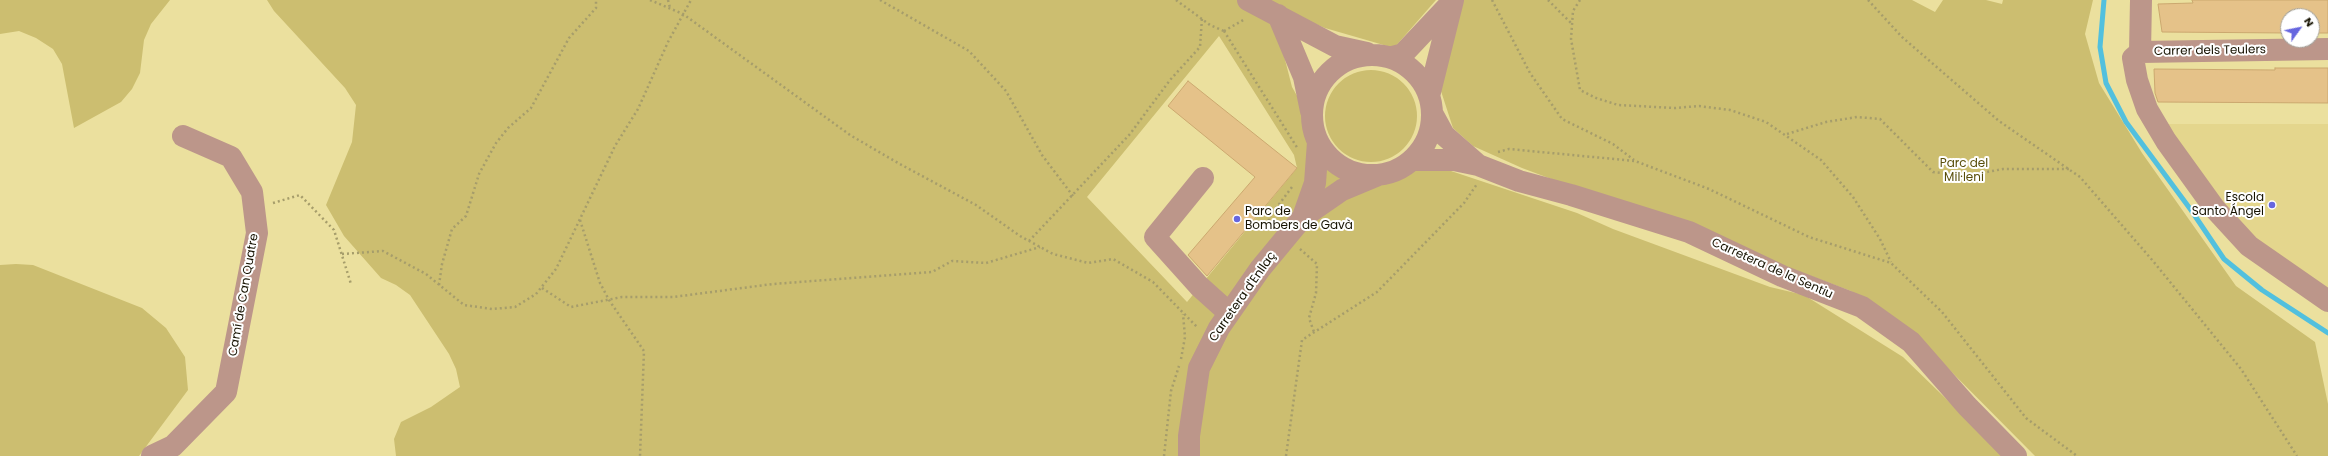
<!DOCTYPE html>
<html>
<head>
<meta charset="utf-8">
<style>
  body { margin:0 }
  #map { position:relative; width:2328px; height:456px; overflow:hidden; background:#ebe09e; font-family:Poppins,sans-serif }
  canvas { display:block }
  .north { position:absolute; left:2280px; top:8px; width:40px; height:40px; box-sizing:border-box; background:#fff; border:1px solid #a2a099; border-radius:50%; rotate:57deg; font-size:11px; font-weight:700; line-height:16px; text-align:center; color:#161200 }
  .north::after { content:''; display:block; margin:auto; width:14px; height:18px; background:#6666df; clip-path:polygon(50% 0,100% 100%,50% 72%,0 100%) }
</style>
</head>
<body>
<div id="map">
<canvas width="2328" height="456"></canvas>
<div class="north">N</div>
</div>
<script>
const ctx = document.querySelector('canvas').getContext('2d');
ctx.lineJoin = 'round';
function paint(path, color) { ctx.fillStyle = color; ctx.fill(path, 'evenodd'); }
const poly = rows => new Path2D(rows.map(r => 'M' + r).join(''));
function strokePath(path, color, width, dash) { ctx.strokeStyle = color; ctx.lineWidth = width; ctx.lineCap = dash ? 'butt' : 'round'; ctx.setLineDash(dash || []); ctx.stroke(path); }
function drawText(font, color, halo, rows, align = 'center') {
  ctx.font = font + ' Poppins,sans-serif'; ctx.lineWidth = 4; ctx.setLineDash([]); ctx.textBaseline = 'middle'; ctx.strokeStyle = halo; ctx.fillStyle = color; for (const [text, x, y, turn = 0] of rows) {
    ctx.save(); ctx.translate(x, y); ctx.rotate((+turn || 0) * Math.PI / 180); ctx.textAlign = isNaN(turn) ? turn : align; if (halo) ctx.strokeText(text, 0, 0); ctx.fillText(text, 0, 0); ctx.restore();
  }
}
paint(poly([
  [2163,124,2328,124,2328,294,2248,241]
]), '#e4d68d');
paint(poly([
  [0,0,170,0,151,24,144,40,140,73,132,89,121,102,74,128,62,64,53,49,36,38,19,31,0,34],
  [267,0,1436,0,1394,48,1325,28,1271,5,1292,87,1351,191,1412,170,1451,171,1577,213,1613,229,1770,287,1804,295,1903,357,2005,456,396,456,394,439,401,422,431,407,460,387,456,369,449,354,410,295,396,285,381,278,344,236,326,205,352,142,356,105,345,88,274,11],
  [1219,36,1294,155,1297,168,1187,302,1087,197],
  [1463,0,1912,0,1935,12,1943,0,1986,0,2002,4,2003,0,2093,0,2085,34,2099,83,2142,153,2236,286,2315,342,2328,404,2328,456,2035,456,1904,324,1851,291,1522,168,1473,146,1453,128,1440,88],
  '1325 116a46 46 0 1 1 92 0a46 46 0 1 1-92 0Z',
  [16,264,33,265,142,308,166,328,185,357,188,390,139,456,0,456,0,265]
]), '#ccbe70');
strokePath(poly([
  [2104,0,2100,47,2106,83,2126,122,2191,210,2224,259,2262,290,2328,333]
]), '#52c0de', 5);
const building = poly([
  [2192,0,2328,0,2328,33,2312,33,2312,16,2288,16,2288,33,2162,32,2158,4,2193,3,2192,0],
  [2275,68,2328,68,2328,103,2158,102,2155,93,2154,69,2275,70,2275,68],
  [1188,81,1297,168,1207,276,1188,255,1255,177,1168,106,1188,81]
]);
paint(building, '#e5c289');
strokePath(building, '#cba86f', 1);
strokePath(poly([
  [650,0,683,14,850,135,898,163,976,205,1020,236,1053,254,1088,263,1113,259,1153,282,1198,328],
  [668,0,670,8],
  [880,0,969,51,1006,91,1042,155,1073,196],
  [1176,0,1210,25,1224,31],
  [1492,0,1530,73,1562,119,1613,144,1634,160],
  [1548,0,1572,24],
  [1580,0,1573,11,1571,39,1580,90,1596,98,1618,105,1675,108,1699,106,1730,110,1766,122,1821,160,1853,197,1880,239,1891,262],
  [1868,0,1902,37,1999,121,2080,177,2153,261,2241,369,2297,456],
  [1224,31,1298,149],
  [1224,31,1245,19],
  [1787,134,1826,122,1857,117,1880,119,1933,172,1965,176,2003,169,2071,169],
  [1498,152,1509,149,1635,161,1709,189,1809,237,1891,263,1942,312,2026,418,2077,456],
  [273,203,300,195,334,230,351,284],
  [580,220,600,283,609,300,644,351,640,456],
  [1273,224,1268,219,1292,187],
  [1029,241,1130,134,1170,80,1200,47,1202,18],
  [1300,249,1317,264,1316,293,1309,318,1314,332],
  [342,254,383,251,426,274,464,305,492,309,515,307,536,294,556,269,615,146,638,109,668,42,691,0],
  [439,285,442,264,452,229,466,216,479,174,496,143,508,128,531,108,569,38,596,8,596,0],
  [542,288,571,307,622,297,673,297,773,284,932,272,952,261,986,263,1040,247],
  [1181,359,1185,337,1183,314],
  [1164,456,1171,391,1179,366],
  [1286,456,1302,340,1377,292,1464,203,1477,184]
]), '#a69d6b', 2.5, [2, 3]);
strokePath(poly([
  [1248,0,1335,46,1367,53],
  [1278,15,1304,77,1311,111],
  [2140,52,2133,58,2137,80,2147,109,2166,141,2215,209,2249,246,2328,301],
  [2140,52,2328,49],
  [2140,52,2141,0],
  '1312 115a60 60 0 1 1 120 0a60 60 0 1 1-120 0Z',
  [1392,57,1403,54,1451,3],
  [1429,96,1453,0],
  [1432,113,1444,135,1477,164],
  [1412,160,1454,160,1478,165,1519,181,1571,195,1689,232,1782,276,1862,307,1911,342,1967,406,2016,456],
  [1203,178,1155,237,1199,286,1229,313],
  [1303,217,1315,183,1318,142],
  [152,456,173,446,226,392,257,233,252,192,231,157,183,136],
  [1189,456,1189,436,1199,368,1219,328,1260,269,1303,217,1342,190,1378,175]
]), '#bc968a', 22);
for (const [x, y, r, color] of [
  [2272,205,4,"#6666df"],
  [1237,219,4,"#6666df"]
]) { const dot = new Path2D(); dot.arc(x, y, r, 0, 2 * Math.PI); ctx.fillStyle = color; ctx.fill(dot); strokePath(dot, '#fff', 1.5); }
drawText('12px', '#161200', '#fff', [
  ["Carrer dels Teulers",2210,51,-1],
  ["Carretera de la Sentiu",1772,269,24],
  ["Camí de Can Quatre",244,295,-80],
  ["Carretera d'Enllaç",1243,297,-55]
]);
drawText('12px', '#594e0a', '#fff', [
  ["Parc del",1964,164],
  ["Mil·leni",1964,178]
]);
drawText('12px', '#161200', '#fff', [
  ["Escola",2264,198],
  ["Santo Ángel",2264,212],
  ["Parc de",1245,212,"left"],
  ["Bombers de Gavà",1245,226,"left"]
], 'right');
</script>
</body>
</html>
